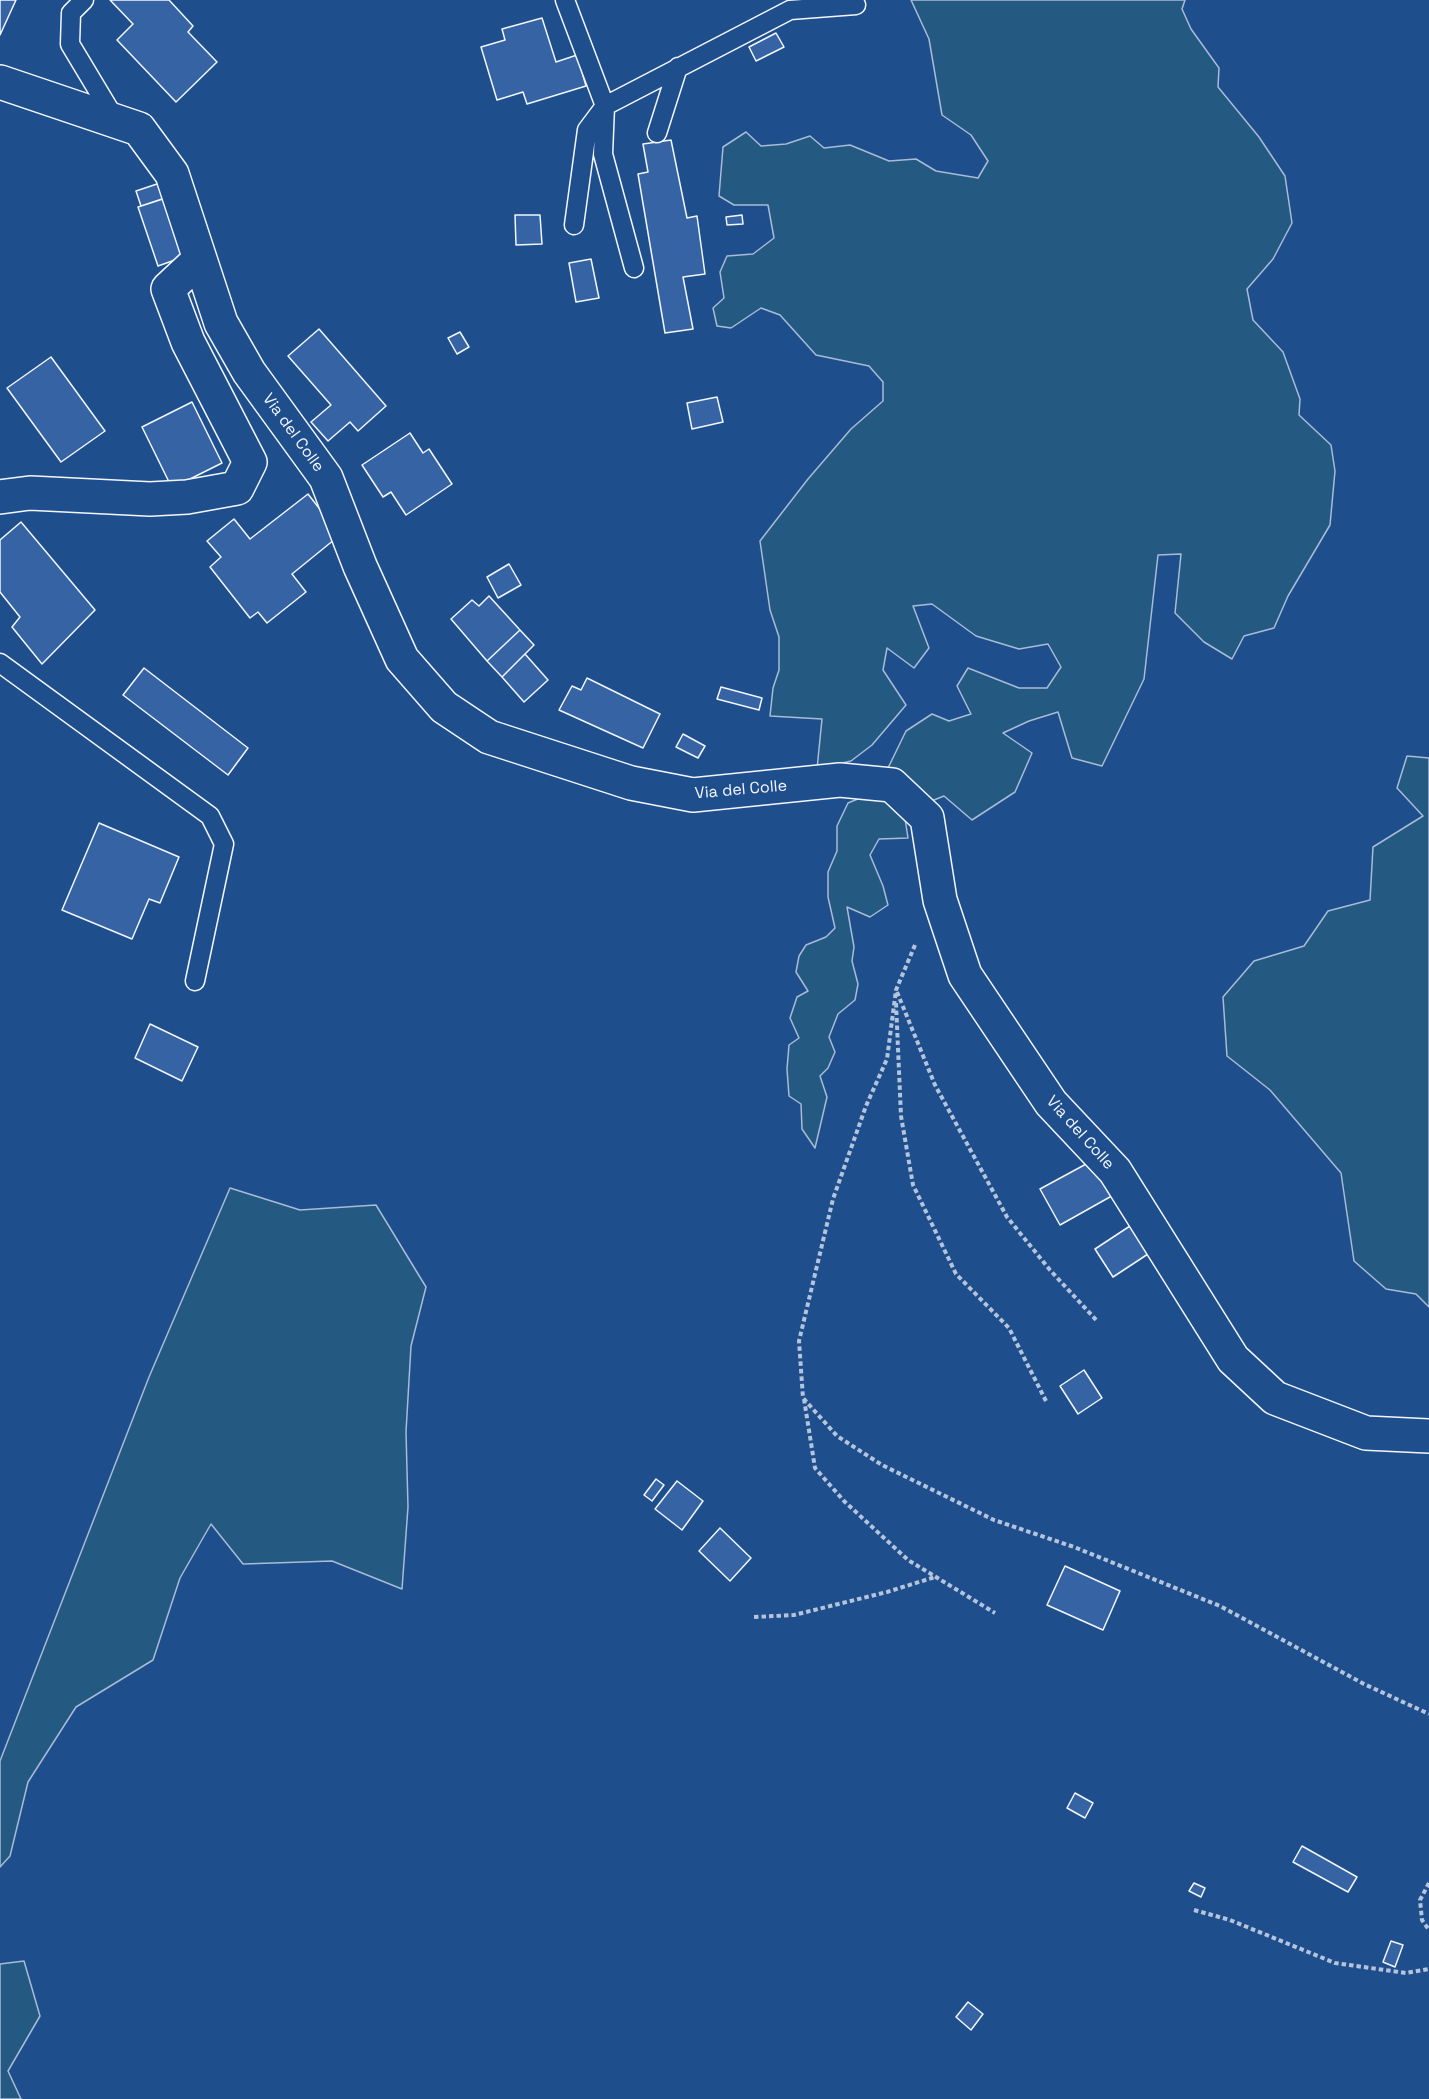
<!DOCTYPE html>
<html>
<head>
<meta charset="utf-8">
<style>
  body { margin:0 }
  canvas { display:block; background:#1f4e8c }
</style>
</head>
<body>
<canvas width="1429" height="2099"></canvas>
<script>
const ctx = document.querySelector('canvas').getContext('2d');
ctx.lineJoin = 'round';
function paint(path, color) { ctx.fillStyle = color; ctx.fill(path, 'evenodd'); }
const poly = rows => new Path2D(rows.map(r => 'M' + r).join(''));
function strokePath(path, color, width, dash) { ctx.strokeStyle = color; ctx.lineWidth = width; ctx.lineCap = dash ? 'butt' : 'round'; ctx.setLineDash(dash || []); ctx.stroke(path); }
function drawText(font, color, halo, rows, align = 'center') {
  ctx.font = font + ' "Space Grotesk",sans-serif'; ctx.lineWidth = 4.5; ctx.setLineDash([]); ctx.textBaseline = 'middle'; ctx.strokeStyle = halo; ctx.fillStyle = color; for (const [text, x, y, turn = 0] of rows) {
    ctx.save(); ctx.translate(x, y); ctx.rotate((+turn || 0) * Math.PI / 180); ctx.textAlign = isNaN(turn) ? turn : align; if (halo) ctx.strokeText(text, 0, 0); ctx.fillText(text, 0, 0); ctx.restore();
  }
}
const green = poly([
  [911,0,1185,0,1182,9,1191,29,1219,68,1218,87,1259,137,1285,176,1292,223,1273,259,1247,289,1253,320,1283,352,1300,399,1299,415,1331,445,1335,471,1330,525,1288,596,1274,628,1244,636,1232,659,1204,642,1175,613,1181,554,1158,555,1144,679,1102,766,1072,758,1058,712,1029,721,1003,733,1032,753,1015,792,972,820,944,796,904,812,908,838,879,839,870,855,883,886,888,905,870,917,847,907,854,947,852,961,858,984,855,1000,838,1014,829,1037,835,1052,828,1068,820,1076,827,1097,815,1148,802,1129,801,1104,789,1096,787,1069,789,1045,799,1038,790,1018,797,997,808,991,796,972,799,956,806,945,826,937,835,928,828,897,828,872,837,851,837,826,848,803,865,796,889,766,906,731,932,714,949,721,971,714,957,686,968,668,1019,688,1047,688,1061,667,1048,644,1019,649,976,636,932,604,913,606,929,648,914,668,887,648,883,670,906,705,872,745,851,761,817,769,822,719,770,716,773,688,779,670,779,637,770,610,760,541,808,479,851,429,883,401,883,382,869,366,816,355,780,315,761,308,731,328,717,326,713,308,724,298,720,272,727,256,753,254,774,238,768,205,734,205,719,196,723,147,746,132,761,146,786,144,810,136,824,148,850,145,889,161,916,159,936,171,978,178,988,161,971,135,942,115,929,39,911,0],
  [1407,756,1429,758,1429,1307,1416,1294,1386,1289,1354,1261,1341,1173,1270,1090,1227,1056,1223,997,1254,961,1304,946,1328,911,1370,900,1373,847,1423,816,1397,788,1407,756],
  [230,1188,300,1210,376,1205,426,1287,411,1346,406,1432,408,1507,402,1589,332,1561,243,1564,211,1524,180,1578,153,1660,76,1707,28,1782,10,1856,0,1867,0,1761,149,1377,230,1188],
  [24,1961,40,2016,8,2071,21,2099,0,2099,0,1964,24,1961]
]);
paint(green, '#245a82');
strokePath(green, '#a8bbd7', 1.5);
const building = poly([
  [0,0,16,0,0,35,0,0],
  [110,0,169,0,193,26,188,32,217,62,176,102,117,40,133,24,110,0],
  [542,18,556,62,577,55,586,86,527,104,523,92,497,100,481,47,505,40,502,29,542,18],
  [776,33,784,47,756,61,749,47,776,33],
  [671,140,687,218,697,216,705,274,683,277,693,329,665,333,638,174,648,172,643,144,671,140],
  [160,183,165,198,141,206,136,191,160,183],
  [169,197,189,255,158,266,138,207,169,197],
  [515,215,540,215,542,244,516,245,515,215],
  [742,215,743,224,727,225,726,217,742,215],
  [591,259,599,298,576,302,569,263,591,259],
  [319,329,386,406,358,431,350,422,328,441,311,422,331,405,288,356,319,329],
  [460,332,469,347,457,354,448,338,460,332],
  [51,357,105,431,61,462,7,388,51,357],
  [717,397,723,422,692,429,687,403,717,397],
  [192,402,222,463,172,488,142,427,192,402],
  [410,433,423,453,429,449,452,484,406,515,391,492,383,497,362,465,410,433],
  [308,494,340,535,292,574,306,592,267,623,258,612,250,618,210,567,221,557,207,541,234,519,250,539,308,494],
  [21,522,95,610,42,664,12,627,20,617,0,592,0,540,21,522],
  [509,564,521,585,498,598,487,577,509,564],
  [489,596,520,630,487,661,451,619,472,600,479,606,489,596],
  [520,630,534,645,502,677,487,661,520,630],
  [525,654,548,680,524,702,502,677,525,654],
  [144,668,248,748,228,775,123,695,144,668],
  [587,678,660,714,643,748,559,710,572,686,581,690,587,678],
  [721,687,762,698,759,710,717,699,721,687],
  [683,734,705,746,698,758,676,747,683,734],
  [99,823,179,857,160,903,149,899,132,939,62,910,99,823],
  [150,1024,198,1047,182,1081,135,1058,150,1024],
  [1088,1163,1117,1193,1060,1225,1040,1189,1088,1163],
  [1130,1226,1148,1254,1113,1277,1095,1249,1130,1226],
  [1084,1370,1102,1398,1078,1414,1060,1386,1084,1370],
  [656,1479,664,1485,652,1501,644,1495,656,1479],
  [677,1481,703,1501,682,1530,655,1509,677,1481],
  [720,1528,751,1558,730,1581,699,1551,720,1528],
  [1065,1566,1120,1591,1103,1630,1047,1605,1065,1566],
  [1075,1793,1093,1803,1085,1818,1067,1808,1075,1793],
  [1302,1846,1357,1877,1348,1892,1293,1862,1302,1846],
  [1194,1883,1205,1888,1201,1897,1189,1891,1194,1883],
  [1391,1941,1403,1945,1395,1967,1383,1962,1391,1941],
  [968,2002,983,2014,971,2030,956,2017,968,2002]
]);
paint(building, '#3563a3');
strokePath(building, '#f2f6ff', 1.5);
const service = poly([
  [84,0,71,13,70,44,115,119],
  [565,0,605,106,603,154,634,268],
  [657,133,678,67],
  [574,225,587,130,605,106,790,10,856,5],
  [0,663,210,816,224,844,195,981]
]);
const minor = poly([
  [0,82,139,129,172,174,221,323,249,372,326,478,360,566,402,659,444,707,489,737,631,783,693,795,840,780,892,785,927,818,940,900,965,975,1051,1103,1115,1171,1233,1359,1275,1398,1366,1433,1429,1436],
  [0,497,30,493,150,499,187,497,237,488,250,462,188,342,168,289,199,260]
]);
strokePath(service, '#f2f6ff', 21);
strokePath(minor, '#f2f6ff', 36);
strokePath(poly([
  [915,945,896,990,887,1059,866,1106,833,1199,799,1341,803,1398,837,1436,882,1465,994,1520,1074,1547,1220,1606,1364,1684,1429,1714],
  [897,992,935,1085,1007,1217,1050,1270,1098,1322],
  [896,1003,901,1116,913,1185,956,1274,1009,1328,1047,1403],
  [804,1399,815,1468,844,1501,908,1560,995,1613],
  [754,1617,794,1615,887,1592,935,1577],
  [1429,1883,1420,1900,1422,1920,1429,1930],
  [1194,1910,1230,1920,1335,1963,1406,1973,1429,1969]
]), '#b3c4dc', 4, [4.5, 3]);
strokePath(service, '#1f4e8c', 18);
strokePath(minor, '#1f4e8c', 33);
drawText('16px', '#f2f6ff', '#1f4e8c', [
  ["Via del Colle",293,433,54],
  ["Via del Colle",741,790,-5],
  ["Via del Colle",1080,1133,48]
]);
</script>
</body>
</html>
